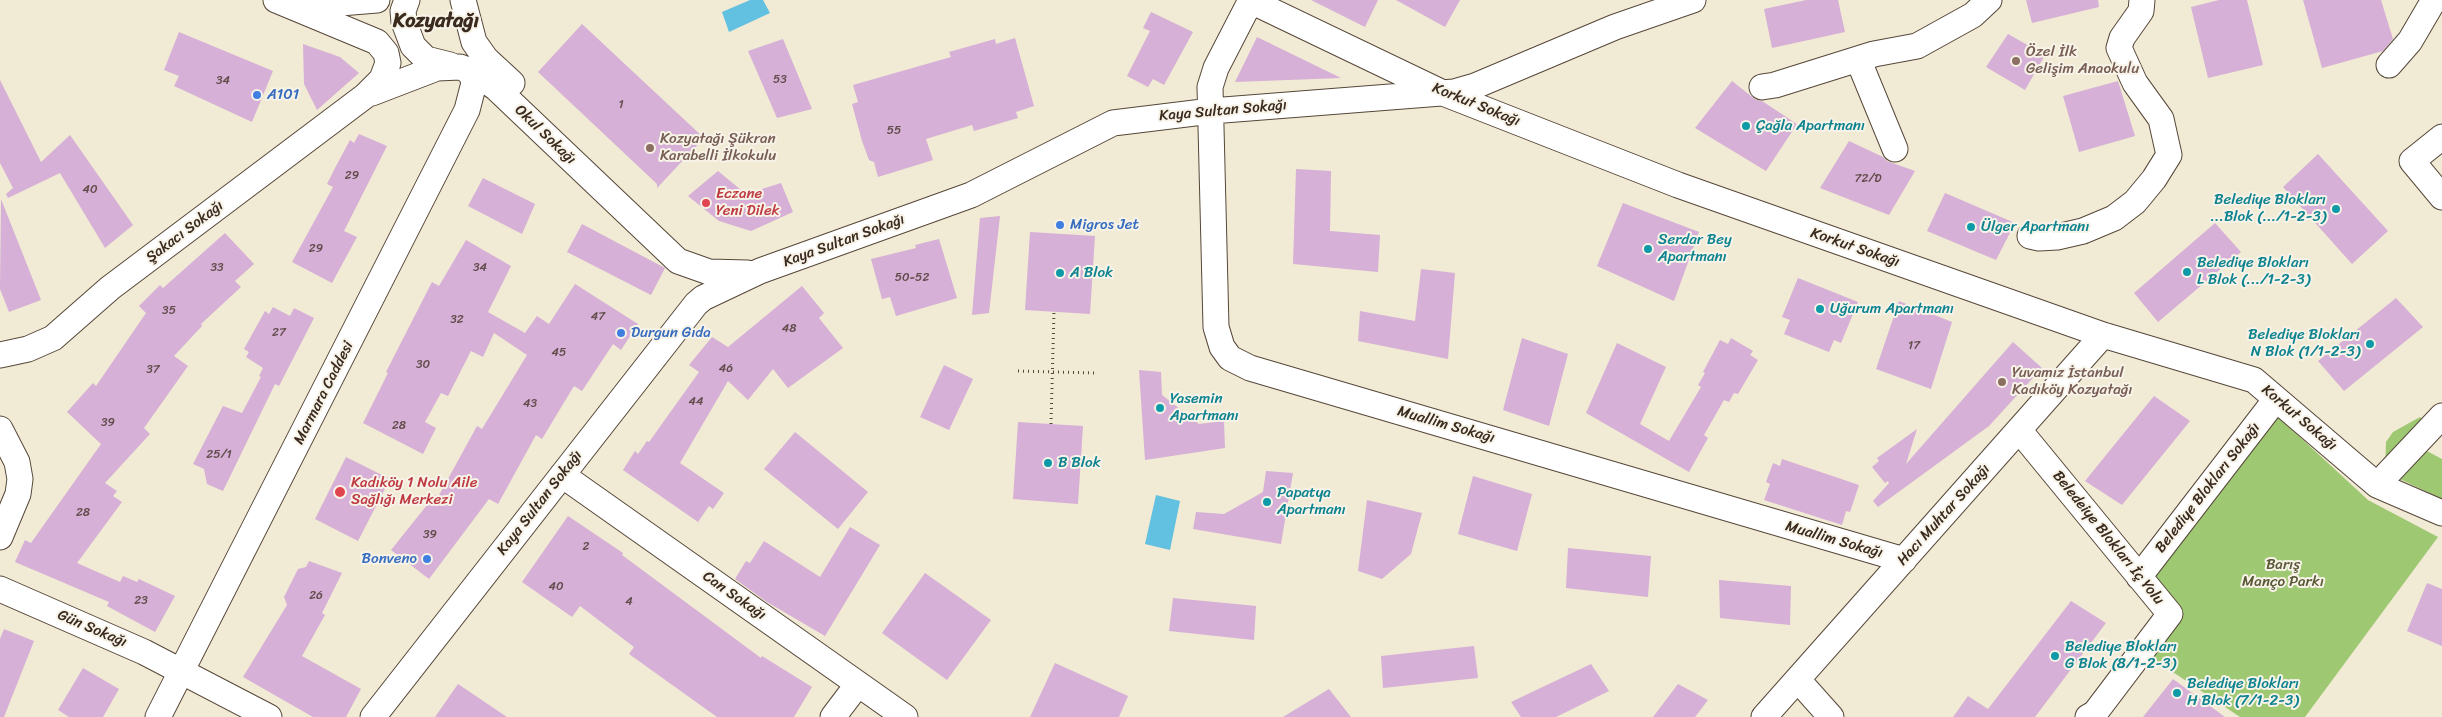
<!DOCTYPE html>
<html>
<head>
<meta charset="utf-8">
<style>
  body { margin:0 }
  canvas { display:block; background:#f1ead4 }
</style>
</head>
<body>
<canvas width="2442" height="717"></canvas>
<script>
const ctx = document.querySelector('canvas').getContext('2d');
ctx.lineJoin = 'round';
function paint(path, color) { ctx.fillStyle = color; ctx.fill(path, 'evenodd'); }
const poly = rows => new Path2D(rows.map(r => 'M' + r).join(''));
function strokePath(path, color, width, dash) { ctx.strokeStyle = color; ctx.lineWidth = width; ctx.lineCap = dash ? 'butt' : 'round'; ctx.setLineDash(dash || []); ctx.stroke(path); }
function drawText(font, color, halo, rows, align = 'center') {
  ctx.font = font + ' Sriracha,sans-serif'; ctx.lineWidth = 4; ctx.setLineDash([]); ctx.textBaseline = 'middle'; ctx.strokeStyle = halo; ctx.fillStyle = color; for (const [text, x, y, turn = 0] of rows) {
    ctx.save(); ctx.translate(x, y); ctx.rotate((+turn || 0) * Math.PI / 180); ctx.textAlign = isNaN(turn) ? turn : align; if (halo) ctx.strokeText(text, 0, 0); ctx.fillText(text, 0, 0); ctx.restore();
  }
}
paint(poly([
  [2275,414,2368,500,2438,537,2305,717,2240,717,2149,656,2181,614,2150,579],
  [2420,417,2425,422,2423,449,2442,459,2442,499,2385,472,2386,442,2393,432]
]), '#9fc873');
paint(poly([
  [750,0,763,0,770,13,729,32,722,12],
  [1156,495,1180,501,1170,550,1145,544]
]), '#62c0e0');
paint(poly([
  [1311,0,1378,0,1365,27],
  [1396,0,1460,0,1445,27],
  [1806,0,1838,0,1845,32,1772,48,1764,9],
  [2026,0,2098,0,2099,7,2032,23],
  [2219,0,2247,0,2263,65,2208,78,2191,7],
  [2303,0,2381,0,2393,39,2383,51,2322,68],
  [1151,12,1193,32,1164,85,1153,79,1148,87,1127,76,1150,31,1143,28],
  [582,24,704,138,657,188,657,184,538,72],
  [179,32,273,71,252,122,174,86,179,76,164,70],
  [2008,34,2045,55,2025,90,1986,67],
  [1257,37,1341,78,1235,82],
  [1015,38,1034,106,1016,112,1018,118,974,131,972,125,926,139,933,160,878,177,874,162,869,160,862,141,852,104,858,102,853,85,951,57,949,52,995,39,996,44],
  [783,39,812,109,777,118,748,51],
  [303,44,340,57,359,73,317,110,304,84],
  [0,80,41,162,70,135,133,225,105,248,60,173,8,198,6,194,13,188,0,163],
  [1732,81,1756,100,1762,101,1797,124,1766,171,1695,128],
  [2118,81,2135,136,2079,152,2063,96],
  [359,134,387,146,344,231,357,237,332,283,292,262,333,187,327,184,335,168,350,140,354,143],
  [1849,141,1883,157,1887,161,1915,171,1889,215,1820,188],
  [2318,154,2388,231,2352,264,2283,187],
  [1296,169,1331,171,1330,231,1380,235,1378,272,1293,264],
  [718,171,746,194,781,183,793,212,751,231,719,221,688,196],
  [483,178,535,204,522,234,468,206],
  [1945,193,2015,223,1996,260,1927,231],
  [1,199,41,300,9,312,0,289],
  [1623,203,1699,232,1674,301,1597,266],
  [1000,216,989,313,972,315,980,218],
  [2215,223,2241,252,2158,322,2134,293],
  [582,224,665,268,651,295,567,252],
  [1030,232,1095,236,1090,314,1025,310],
  [225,233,254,264,235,281,241,287,201,324,202,326,174,356,188,366,144,428,150,434,105,483,117,491,113,496,122,502,77,563,120,582,123,576,137,582,139,579,175,596,155,632,107,606,109,602,15,562,25,540,31,543,101,444,67,412,93,383,96,386,146,313,139,306,160,285,163,288],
  [939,239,957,298,896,316,890,297,882,299,871,259,916,248,915,245],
  [466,240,511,266,488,312,525,333,537,316,549,324,575,284,638,324,621,350,613,344,582,391,574,386,542,439,536,435,498,504,489,499,429,579,391,550,435,495,438,497,477,426,482,429,527,355,494,333,483,357,471,351,448,396,441,393,425,422,436,428,423,454,363,423,388,373,386,372,432,282,439,286],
  [1421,269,1455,273,1448,359,1358,341,1360,311,1415,321],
  [1798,278,1858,302,1841,343,1834,340,1829,352,1784,334,1790,320,1782,317],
  [802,286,824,313,819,318,843,348,788,388,773,369,748,400,728,381,680,463,724,493,713,509,709,506,698,522,623,470,635,451,638,454,647,441,649,442,699,372,689,365,712,337,728,347],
  [2396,298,2423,327,2344,391,2318,361],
  [1899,301,1952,322,1931,389,1876,369],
  [273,307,290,316,294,308,314,318,279,386,275,384,223,491,207,484,204,469,193,464,223,406,242,413,261,377,259,376,263,368,246,357,249,352,244,349,265,311,269,314],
  [1522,338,1568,354,1549,426,1503,410],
  [1731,338,1753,351,1750,355,1758,360,1738,394,1734,393,1729,402,1724,400,1704,435,1708,438,1689,472,1586,413,1617,343,1666,367,1640,424,1669,441,1701,387,1698,385,1705,373,1703,372,1720,340,1728,344],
  [2013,342,2042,368,1989,426,1878,507,1873,501,1889,483,1888,481,1885,483,1872,467,1879,461,1877,458,1917,429,1906,464],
  [944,365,973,379,949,430,920,417],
  [1139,370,1161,372,1162,395,1199,424,1224,421,1225,448,1145,460],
  [2154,396,2190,421,2122,505,2085,481],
  [1018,422,1083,426,1078,504,1013,499],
  [795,432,868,492,838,529,764,469],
  [346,457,390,479,358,541,315,519],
  [1782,459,1859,485,1850,512,1846,511,1842,525,1764,500,1770,484,1766,482,1773,463,1780,466],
  [1266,471,1293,473,1281,544,1193,529,1196,512,1224,514,1263,492],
  [1473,476,1532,494,1517,551,1458,534],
  [1367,500,1422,513,1411,554,1382,579,1358,571],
  [568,516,623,553,622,555,761,658,762,656,812,687,794,717,717,717,629,654,634,647,580,606,572,617,522,582],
  [850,527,880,545,825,636,767,602,735,579,746,561,750,563,764,541,820,577],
  [1568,548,1651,556,1648,597,1566,588],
  [309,561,342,573,322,613,325,615,302,656,361,689,346,717,313,717,243,677,287,605,284,597,298,569,306,567],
  [925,573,991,620,947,680,882,633],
  [1719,580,1791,586,1790,625,1720,618],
  [2427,583,2442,589,2442,646,2407,631],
  [1173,598,1256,606,1254,640,1169,631],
  [2071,601,2106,623,2035,717,1953,717,1968,696,1988,709],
  [4,629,34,641,4,717,0,717,0,639],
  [1474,646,1478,678,1383,688,1381,656],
  [1055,663,1128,696,1119,717,1030,717],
  [1591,664,1609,691,1556,717,1521,717,1511,702],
  [83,668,119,689,103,717,69,717,58,710],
  [2173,679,2225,717,2143,717],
  [458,684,507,717,435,717],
  [1678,684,1708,700,1695,717,1653,717],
  [1329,689,1351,717,1283,717]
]), '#d6b0d6');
const minor = poly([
  [407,0,403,11,404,22,413,46,426,59,450,65],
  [463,0,474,42,486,59,512,83],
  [1251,0,1216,68,1210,87,1216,327,1222,347,1230,358,1250,368,1904,560],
  [297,1,340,3,377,0],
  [1251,1,1443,93,1678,185,2103,335,2254,380,2377,485,2442,513],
  [1858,59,1895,149],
  [2389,65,2410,41,2434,0],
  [1762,87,1775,85,1874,54,1917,46,1973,15,1989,0],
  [372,93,437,68,460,67,474,72,496,88,678,261,709,272,747,273],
  [2442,137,2412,161,2442,197],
  [2030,236,2039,238,2057,237,2083,231,2114,218,2135,202,2154,179,2169,155,2161,119,2135,83,2119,48,2122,38,2141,11,2142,0],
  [0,355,28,349,53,338,110,288,365,96,382,79,388,63,386,53,377,42,276,0],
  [0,429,17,462,20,479,18,494,0,537],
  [2019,430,2170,614,2095,713,2088,717],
  [562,475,905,717],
  [2377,485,2442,416],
  [2139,577,2276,399],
  [0,589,144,652,269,717],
  [1798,680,1831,717],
  [158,717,467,110,474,83,471,73,465,69],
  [373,717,696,304,703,298,760,271,971,195,1113,123,1211,111,1454,92,1475,86,1615,27,1693,0],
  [833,717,858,684],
  [1764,717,2103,335]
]);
strokePath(minor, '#564739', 27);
strokePath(poly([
  [1018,371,1096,373],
  [1051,424,1054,311]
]), '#564739', 3, [1, 4]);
strokePath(minor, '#fff', 25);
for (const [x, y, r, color] of [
  [2016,61,5,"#8d6e63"],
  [257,95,5,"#3f7fe0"],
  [1746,126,5,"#0f9aa8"],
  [650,148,5,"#8d6e63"],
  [706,203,5,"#e0444e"],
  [2336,209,5,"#0f9aa8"],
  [1060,225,5,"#3f7fe0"],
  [1971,227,5,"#0f9aa8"],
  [1648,249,5,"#0f9aa8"],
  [2187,272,5,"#0f9aa8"],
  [1060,273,5,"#0f9aa8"],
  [1820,309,5,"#0f9aa8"],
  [621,333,5,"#3f7fe0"],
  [2370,344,5,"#0f9aa8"],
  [2002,382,5,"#8d6e63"],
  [1160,408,5,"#0f9aa8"],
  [1048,463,5,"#0f9aa8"],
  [340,492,6,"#e0444e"],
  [1267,502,5,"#0f9aa8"],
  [427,559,5,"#3f7fe0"],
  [2055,656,5,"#0f9aa8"],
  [2177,693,5,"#0f9aa8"]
]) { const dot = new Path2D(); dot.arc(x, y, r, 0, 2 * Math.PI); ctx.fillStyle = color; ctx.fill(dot); strokePath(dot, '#f7f3e8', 2); }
drawText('12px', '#624c4c', null, [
  ["53",780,80],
  ["34",223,81],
  ["1",621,105],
  ["55",894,131],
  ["29",352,176],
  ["72/D",1868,179],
  ["40",90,190],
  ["29",316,249],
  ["33",217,268],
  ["34",480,268],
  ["50-52",912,278],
  ["35",169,311],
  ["47",598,317],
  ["32",457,320],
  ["48",789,329],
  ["27",279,333],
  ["17",1914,346],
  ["45",559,353],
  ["30",423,365],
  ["46",726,369],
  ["37",153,370],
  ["44",696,402],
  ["43",530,404],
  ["39",108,423],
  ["28",399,426],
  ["25/1",219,455],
  ["28",83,513],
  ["39",430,535],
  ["2",586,547],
  ["40",556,587],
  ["26",316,596],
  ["23",141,601],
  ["4",629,602]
]);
drawText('15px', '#785e54', '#f7f3e8', [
  ["Özel İlk",2026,52],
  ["Gelişim Anaokulu",2026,69],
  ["Kozyatağı Şükran",660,139],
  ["Karabelli İlkokulu",660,156],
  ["Yuvamız İstanbul",2012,373],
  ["Kadıköy Kozyatağı",2012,390]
], 'left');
drawText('15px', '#366cbe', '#f7f3e8', [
  ["A101",267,95],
  ["Migros Jet",1070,225],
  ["Durgun Gıda",631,333],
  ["Bonveno",417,559,"right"]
], 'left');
drawText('15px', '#3b2a1e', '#f7f3e8', [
  ["Korkut Sokağı",1476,105,22],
  ["Kaya Sultan Sokağı",1223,111,-5],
  ["Okul Sokağı",545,135,44],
  ["Şakacı Sokağı",185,232,-37],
  ["Kaya Sultan Sokağı",844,241,-20],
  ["Korkut Sokağı",1855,248,19],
  ["Marmara Caddesi",324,393,-63],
  ["Korkut Sokağı",2299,418,40],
  ["Muallim Sokağı",1446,425,16],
  ["Belediye Blokları Sokağı",2208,488,-52],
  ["Kaya Sultan Sokağı",540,503,-52],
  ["Hacı Muhtar Sokağı",1944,515,-48],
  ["Beledeiye Blokları İç Yolu",2108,538,51],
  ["Muallim Sokağı",1834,540,16],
  ["Can Sokağı",734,596,35],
  ["Gün Sokağı",92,629,23]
]);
drawText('15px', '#0d838f', '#f7f3e8', [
  ["Çağla Apartmanı",1756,126],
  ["Belediye Blokları",2326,200,"right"],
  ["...Blok (.../1-2-3)",2326,217,"right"],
  ["Ülger Apartmanı",1981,227],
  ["Serdar Bey",1658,240],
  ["Apartmanı",1658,257],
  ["Belediye Blokları",2197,263],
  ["L Blok (.../1-2-3)",2197,280],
  ["A Blok",1070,273],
  ["Uğurum Apartmanı",1830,309],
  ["Belediye Blokları",2360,335,"right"],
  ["N Blok (1/1-2-3)",2360,352,"right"],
  ["Yasemin",1170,399],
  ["Apartmanı",1170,416],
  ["B Blok",1058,463],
  ["Papatya",1277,493],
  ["Apartmanı",1277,510],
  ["Belediye Blokları",2065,647],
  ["G Blok (8/1-2-3)",2065,664],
  ["Belediye Blokları",2187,684],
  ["H Blok (7/1-2-3)",2187,701]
], 'left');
drawText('15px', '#be3a42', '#f7f3e8', [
  ["Eczane",716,194],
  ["Yeni Dilek",716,211],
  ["Kadıköy 1 Nolu Aile",351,483],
  ["Sağlığı Merkezi",351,500]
], 'left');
drawText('15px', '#595938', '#f7f3e8', [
  ["Barış",2283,565],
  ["Manço Parkı",2283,582]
]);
drawText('bold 20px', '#3b2a1e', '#f7f3e8', [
  ["Kozyatağı",436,22]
]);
</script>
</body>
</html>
